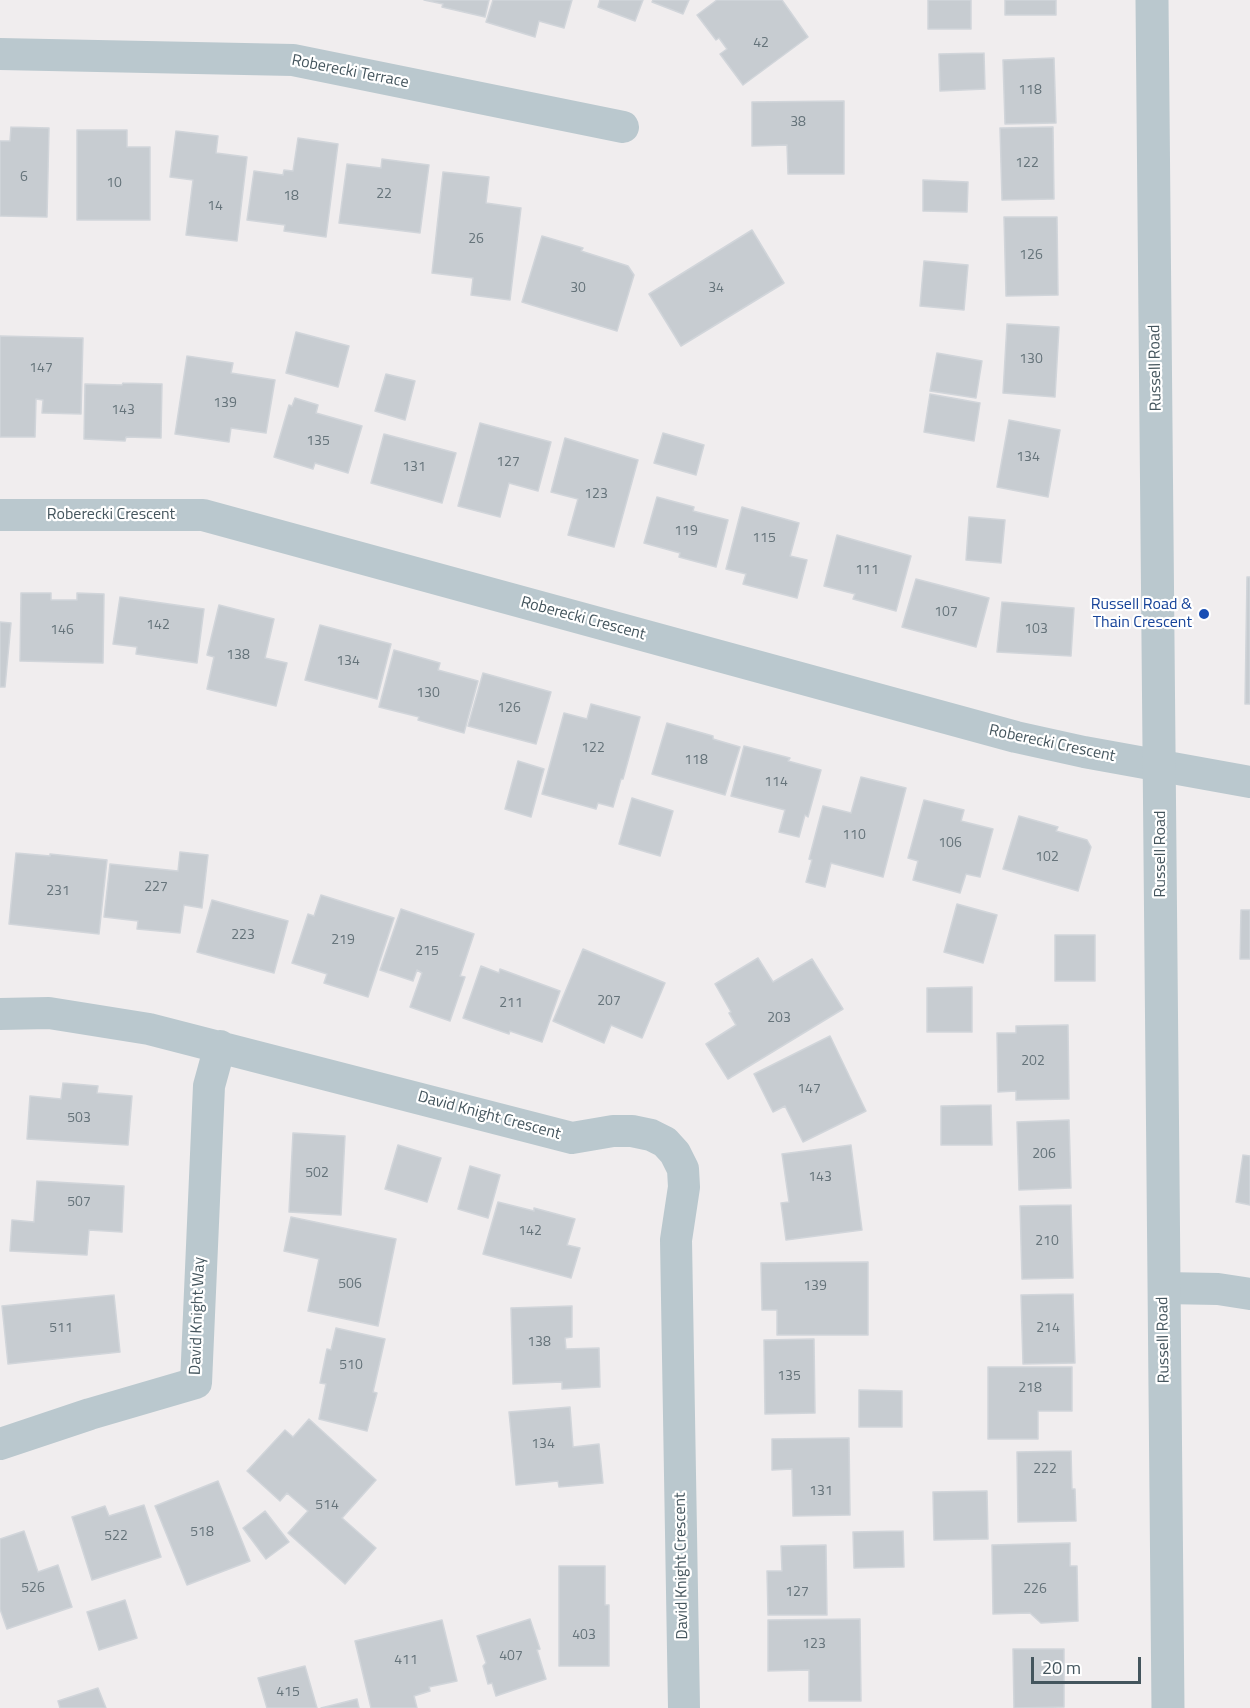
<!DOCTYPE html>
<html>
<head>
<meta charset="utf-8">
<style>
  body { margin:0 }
  #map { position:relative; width:1250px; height:1708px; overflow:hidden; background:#f0edee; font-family:"Titillium Web",sans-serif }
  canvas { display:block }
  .scale { position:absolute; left:1031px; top:1657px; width:110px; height:27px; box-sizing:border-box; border:3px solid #44555d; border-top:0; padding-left:8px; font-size:18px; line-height:21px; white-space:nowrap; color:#44555d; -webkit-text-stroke:4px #fff; paint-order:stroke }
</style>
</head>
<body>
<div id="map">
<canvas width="1250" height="1708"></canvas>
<div class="scale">20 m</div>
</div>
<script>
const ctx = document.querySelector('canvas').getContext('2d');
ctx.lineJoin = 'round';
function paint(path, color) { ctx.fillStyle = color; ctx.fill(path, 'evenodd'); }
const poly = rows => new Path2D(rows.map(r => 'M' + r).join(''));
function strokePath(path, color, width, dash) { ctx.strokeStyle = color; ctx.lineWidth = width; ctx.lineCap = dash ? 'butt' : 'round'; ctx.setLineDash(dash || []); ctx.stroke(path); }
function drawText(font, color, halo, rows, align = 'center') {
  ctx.font = font + ' "Titillium Web",sans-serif'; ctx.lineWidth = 4.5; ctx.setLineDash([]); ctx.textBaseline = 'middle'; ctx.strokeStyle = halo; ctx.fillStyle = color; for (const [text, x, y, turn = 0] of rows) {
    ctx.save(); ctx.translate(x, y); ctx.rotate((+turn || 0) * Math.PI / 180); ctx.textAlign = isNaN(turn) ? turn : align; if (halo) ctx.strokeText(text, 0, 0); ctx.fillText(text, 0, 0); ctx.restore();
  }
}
const building = poly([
  [424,0,489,0,485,17,442,7,443,4,424,0],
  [493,0,572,0,564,28,539,21,535,37,486,22,493,0],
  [600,0,643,0,635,21,598,7,600,0],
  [653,0,689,0,683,14,652,2,653,0],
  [717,0,782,0,808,37,743,85,720,54,727,49,719,38,716,40,697,15,717,0],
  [928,0,971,0,971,29,928,29,928,0],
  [1005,0,1056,0,1056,15,1005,15,1005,0],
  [984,53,985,89,940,91,939,54,984,53],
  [1054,58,1056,123,1005,124,1003,60,1054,58],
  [844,101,844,174,788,174,787,145,752,146,752,102,844,101],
  [11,127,49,128,47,217,0,216,0,141,10,141,11,127],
  [1053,127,1054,199,1002,200,1000,128,1053,127],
  [77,130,127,130,127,147,150,147,150,220,77,220,77,130],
  [176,131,218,136,216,153,247,157,237,241,186,235,193,180,170,177,176,131],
  [298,138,338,144,326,237,284,231,285,225,247,220,254,171,283,175,284,170,293,171,298,138],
  [382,159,429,165,420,233,339,223,347,164,381,168,382,159],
  [443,172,489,177,486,203,521,208,510,300,471,295,473,278,432,273,443,172],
  [923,180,968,182,967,212,923,211,923,180],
  [1004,217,1057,217,1058,295,1006,296,1004,217],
  [752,230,784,283,681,346,649,294,752,230],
  [542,236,583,248,581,251,628,266,634,275,617,331,522,302,542,236],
  [924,261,968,265,964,310,920,306,924,261],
  [1007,324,1059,327,1055,397,1003,393,1007,324],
  [296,332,349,346,338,387,286,373,296,332],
  [0,336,83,338,81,414,42,413,43,400,36,399,35,437,0,437,0,336],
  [937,353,982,361,976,398,930,391,937,353],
  [187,356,233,363,231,373,275,380,266,433,231,428,229,442,175,434,187,356],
  [386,374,415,381,405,420,375,411,386,374],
  [123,383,162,384,161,438,126,437,125,441,84,439,85,384,122,385,123,383],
  [930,394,980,403,974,441,924,432,930,394],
  [295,398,318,405,316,413,362,426,348,473,315,463,313,469,274,457,289,405,292,406,295,398],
  [1009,420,1060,430,1048,497,997,487,1009,420],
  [480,423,551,442,538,491,509,483,500,517,458,506,480,423],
  [663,433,704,445,696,475,654,463,663,433],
  [384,434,456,453,442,503,371,483,384,434],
  [565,438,638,460,614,547,568,535,578,499,551,492,565,438],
  [657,497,694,507,693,511,728,520,716,567,679,557,680,553,644,543,657,497],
  [742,507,799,523,790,556,807,560,797,598,743,584,746,574,726,569,742,507],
  [969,517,1005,520,1001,563,966,560,969,517],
  [837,535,911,556,896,611,853,599,855,594,824,586,837,535],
  [1247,577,1250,577,1250,704,1245,704,1247,577],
  [916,579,989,598,976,647,902,627,916,579],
  [21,593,51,593,51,600,77,600,77,593,104,594,103,663,20,661,21,593],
  [120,597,204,609,197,663,136,654,137,647,113,644,120,597],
  [1002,602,1074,608,1071,656,997,652,1002,602],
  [219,605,274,619,265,658,287,663,276,706,207,689,214,657,207,655,219,605],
  [0,622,11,623,5,687,0,687,0,622],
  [320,625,391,644,377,699,305,680,320,625],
  [394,650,440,663,438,670,478,681,464,733,418,720,419,717,379,707,394,650],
  [483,673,551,692,536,744,468,726,483,673],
  [591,704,640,717,623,779,621,779,613,807,598,803,596,809,542,794,564,713,587,719,591,704],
  [667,723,713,736,713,739,740,747,725,795,652,774,667,723],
  [744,746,790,758,788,761,821,770,808,817,805,815,799,837,779,832,785,810,731,796,744,746],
  [518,761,544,769,531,817,505,809,518,761],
  [861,777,906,788,883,877,831,863,825,887,806,882,812,860,809,859,823,806,851,813,861,777],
  [632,798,673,811,660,856,619,844,632,798],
  [924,800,964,810,961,821,993,829,980,877,966,874,960,893,913,880,918,861,908,858,924,800],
  [1019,816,1058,827,1056,831,1087,840,1091,847,1078,891,1003,869,1019,816],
  [180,852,208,855,202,908,184,905,180,933,137,929,138,921,104,917,110,864,178,871,180,852],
  [16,853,50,856,50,854,107,860,99,934,9,924,16,853],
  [321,895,394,918,368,997,324,983,327,974,292,963,308,914,314,916,321,895],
  [212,900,288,921,274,973,197,952,212,900],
  [957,904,997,915,983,963,944,952,957,904],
  [401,909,474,934,460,976,465,977,450,1021,410,1007,422,973,417,970,413,981,380,970,401,909],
  [1241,910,1250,910,1250,959,1240,959,1241,910],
  [1055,935,1095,935,1095,981,1055,981,1055,935],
  [583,949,665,983,642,1038,611,1025,604,1043,553,1021,583,949],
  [758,958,773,982,812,959,843,1009,728,1079,706,1044,736,1025,729,1013,731,1012,715,984,758,958],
  [481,966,499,973,500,969,560,991,542,1042,510,1031,509,1034,463,1018,481,966],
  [972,987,972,1032,927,1032,927,988,972,987],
  [1068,1025,1069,1099,1016,1100,1016,1091,998,1092,997,1033,1016,1033,1016,1026,1068,1025],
  [830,1036,866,1111,803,1142,785,1106,773,1112,754,1074,830,1036],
  [63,1083,98,1086,97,1093,132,1096,128,1145,27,1139,30,1096,61,1099,63,1083],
  [991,1105,992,1145,941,1145,941,1106,991,1105],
  [1069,1120,1071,1188,1019,1190,1017,1122,1069,1120],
  [293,1133,345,1136,341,1215,289,1212,293,1133],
  [398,1145,441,1158,427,1202,385,1189,398,1145],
  [851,1145,862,1230,786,1240,781,1203,789,1202,782,1154,851,1145],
  [1243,1155,1250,1156,1250,1205,1236,1202,1243,1155],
  [470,1166,500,1175,488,1218,458,1209,470,1166],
  [37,1181,124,1186,122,1232,89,1230,87,1255,10,1251,12,1220,34,1222,37,1181],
  [498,1202,534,1211,534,1208,575,1219,567,1245,580,1248,571,1278,483,1254,498,1202],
  [1071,1205,1073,1278,1022,1279,1020,1206,1071,1205],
  [291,1217,396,1239,378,1326,308,1311,319,1259,284,1251,291,1217],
  [868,1262,868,1335,777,1335,777,1310,762,1310,761,1263,868,1262],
  [1073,1294,1075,1363,1023,1364,1021,1295,1073,1294],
  [114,1295,120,1352,8,1364,2,1306,114,1295],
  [572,1306,572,1337,565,1338,566,1349,599,1348,600,1387,562,1389,562,1382,513,1384,511,1308,572,1306],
  [336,1328,385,1339,373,1392,377,1393,367,1431,319,1419,326,1384,320,1383,327,1349,331,1350,336,1328],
  [814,1339,815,1413,765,1414,764,1340,814,1339],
  [988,1367,1072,1367,1072,1411,1038,1411,1038,1439,988,1439,988,1367],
  [859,1390,902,1391,902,1427,859,1427,859,1390],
  [570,1407,573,1447,599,1444,603,1483,559,1487,558,1481,516,1485,509,1412,570,1407],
  [309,1419,376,1480,342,1518,376,1548,345,1584,288,1533,308,1511,287,1493,280,1501,247,1471,285,1430,293,1437,309,1419],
  [849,1438,850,1515,793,1516,792,1469,772,1470,772,1439,849,1438],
  [1071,1451,1072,1489,1075,1489,1076,1521,1018,1522,1017,1452,1071,1451],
  [218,1481,250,1561,187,1585,155,1506,218,1481],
  [987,1491,988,1539,934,1540,933,1492,987,1491],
  [144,1505,161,1557,92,1580,72,1517,105,1506,109,1516,144,1505],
  [265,1511,289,1542,266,1559,243,1528,265,1511],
  [24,1531,38,1572,58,1565,72,1607,7,1629,0,1609,0,1539,24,1531],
  [903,1531,904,1567,854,1568,853,1532,903,1531],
  [1070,1543,1070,1566,1077,1566,1078,1621,1041,1623,1030,1613,993,1614,992,1545,1070,1543],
  [826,1545,827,1615,768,1615,767,1571,782,1571,781,1546,826,1545],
  [559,1566,605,1566,605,1605,609,1605,609,1666,559,1666,559,1566],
  [125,1600,137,1638,99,1650,87,1612,125,1600],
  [530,1619,540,1649,537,1650,546,1679,496,1696,492,1683,488,1684,483,1666,486,1663,477,1636,530,1619],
  [860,1619,861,1701,809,1701,809,1670,768,1671,768,1620,860,1619],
  [442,1620,457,1681,429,1687,430,1691,414,1696,417,1708,371,1708,355,1641,442,1620],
  [1013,1649,1064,1649,1064,1707,1014,1708,1013,1649],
  [305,1666,317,1708,267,1708,258,1678,305,1666],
  [98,1688,106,1708,60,1708,58,1701,98,1688],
  [357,1699,359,1708,321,1708,357,1699]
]);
paint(building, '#c7ccd1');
strokePath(building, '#d1d5da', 1.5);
strokePath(poly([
  [0,54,293,60,623,127],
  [0,515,203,515,1016,737,1084,752,1250,782],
  [0,1014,49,1013,149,1029,572,1138,613,1131,632,1131,651,1135,665,1142,675,1153,683,1169,684,1187,676,1240,684,1708],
  [1164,1288,1218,1289,1250,1294],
  [0,1444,90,1414,196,1383,209,1086,220,1046]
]), '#bac8ce', 32);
strokePath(poly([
  [1152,0,1168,1708]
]), '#bac8ce', 33);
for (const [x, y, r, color] of [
  [1204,614,6,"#1a4fb4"]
]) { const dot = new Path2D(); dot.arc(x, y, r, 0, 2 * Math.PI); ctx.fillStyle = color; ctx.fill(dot); strokePath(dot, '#fff', 2); }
drawText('14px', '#65737a', null, [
  ["42",761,44],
  ["118",1030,91],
  ["38",798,123],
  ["122",1027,164],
  ["6",24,178],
  ["10",114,184],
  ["22",384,195],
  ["18",291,197],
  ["14",215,207],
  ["26",476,240],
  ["126",1031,256],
  ["30",578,289],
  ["34",716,289],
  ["130",1031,360],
  ["147",41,369],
  ["139",225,404],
  ["143",123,411],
  ["135",318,442],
  ["134",1028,458],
  ["127",508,463],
  ["131",414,468],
  ["123",596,495],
  ["119",686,532],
  ["115",764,539],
  ["111",867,571],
  ["107",946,613],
  ["142",158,626],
  ["103",1036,630],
  ["146",62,631],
  ["138",238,656],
  ["134",348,662],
  ["130",428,694],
  ["126",509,709],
  ["122",593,749],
  ["118",696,761],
  ["114",776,783],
  ["110",854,836],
  ["106",950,844],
  ["102",1047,858],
  ["227",156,888],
  ["231",58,892],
  ["223",243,936],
  ["219",343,941],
  ["215",427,952],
  ["207",609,1002],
  ["211",511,1004],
  ["203",779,1019],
  ["202",1033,1062],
  ["147",809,1090],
  ["503",79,1119],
  ["206",1044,1155],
  ["502",317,1174],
  ["143",820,1178],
  ["507",79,1203],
  ["142",530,1232],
  ["210",1047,1242],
  ["506",350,1285],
  ["139",815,1287],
  ["511",61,1329],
  ["214",1048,1329],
  ["138",539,1343],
  ["510",351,1366],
  ["135",789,1377],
  ["218",1030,1389],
  ["134",543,1445],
  ["222",1045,1470],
  ["131",821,1492],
  ["514",327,1506],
  ["518",202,1533],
  ["522",116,1537],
  ["526",33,1589],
  ["226",1035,1590],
  ["127",797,1593],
  ["403",584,1636],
  ["123",814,1645],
  ["407",511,1657],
  ["411",406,1661],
  ["415",288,1693]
]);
drawText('16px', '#44555d', '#fff', [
  ["Roberecki Terrace",350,72,11],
  ["Russell Road",1156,368,-91],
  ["Roberecki Crescent",111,515],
  ["Roberecki Crescent",583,619,15],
  ["Roberecki Crescent",1052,744,12],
  ["Russell Road",1161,854,-90],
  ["David Knight Crescent",489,1116,15],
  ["David Knight Way",198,1316,-88],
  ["Russell Road",1164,1340,-91],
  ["David Knight Crescent",682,1566,-91]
]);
drawText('16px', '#164399', '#fff', [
  ["Russell Road &",1192,605],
  ["Thain Crescent",1192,623]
], 'right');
</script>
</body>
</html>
